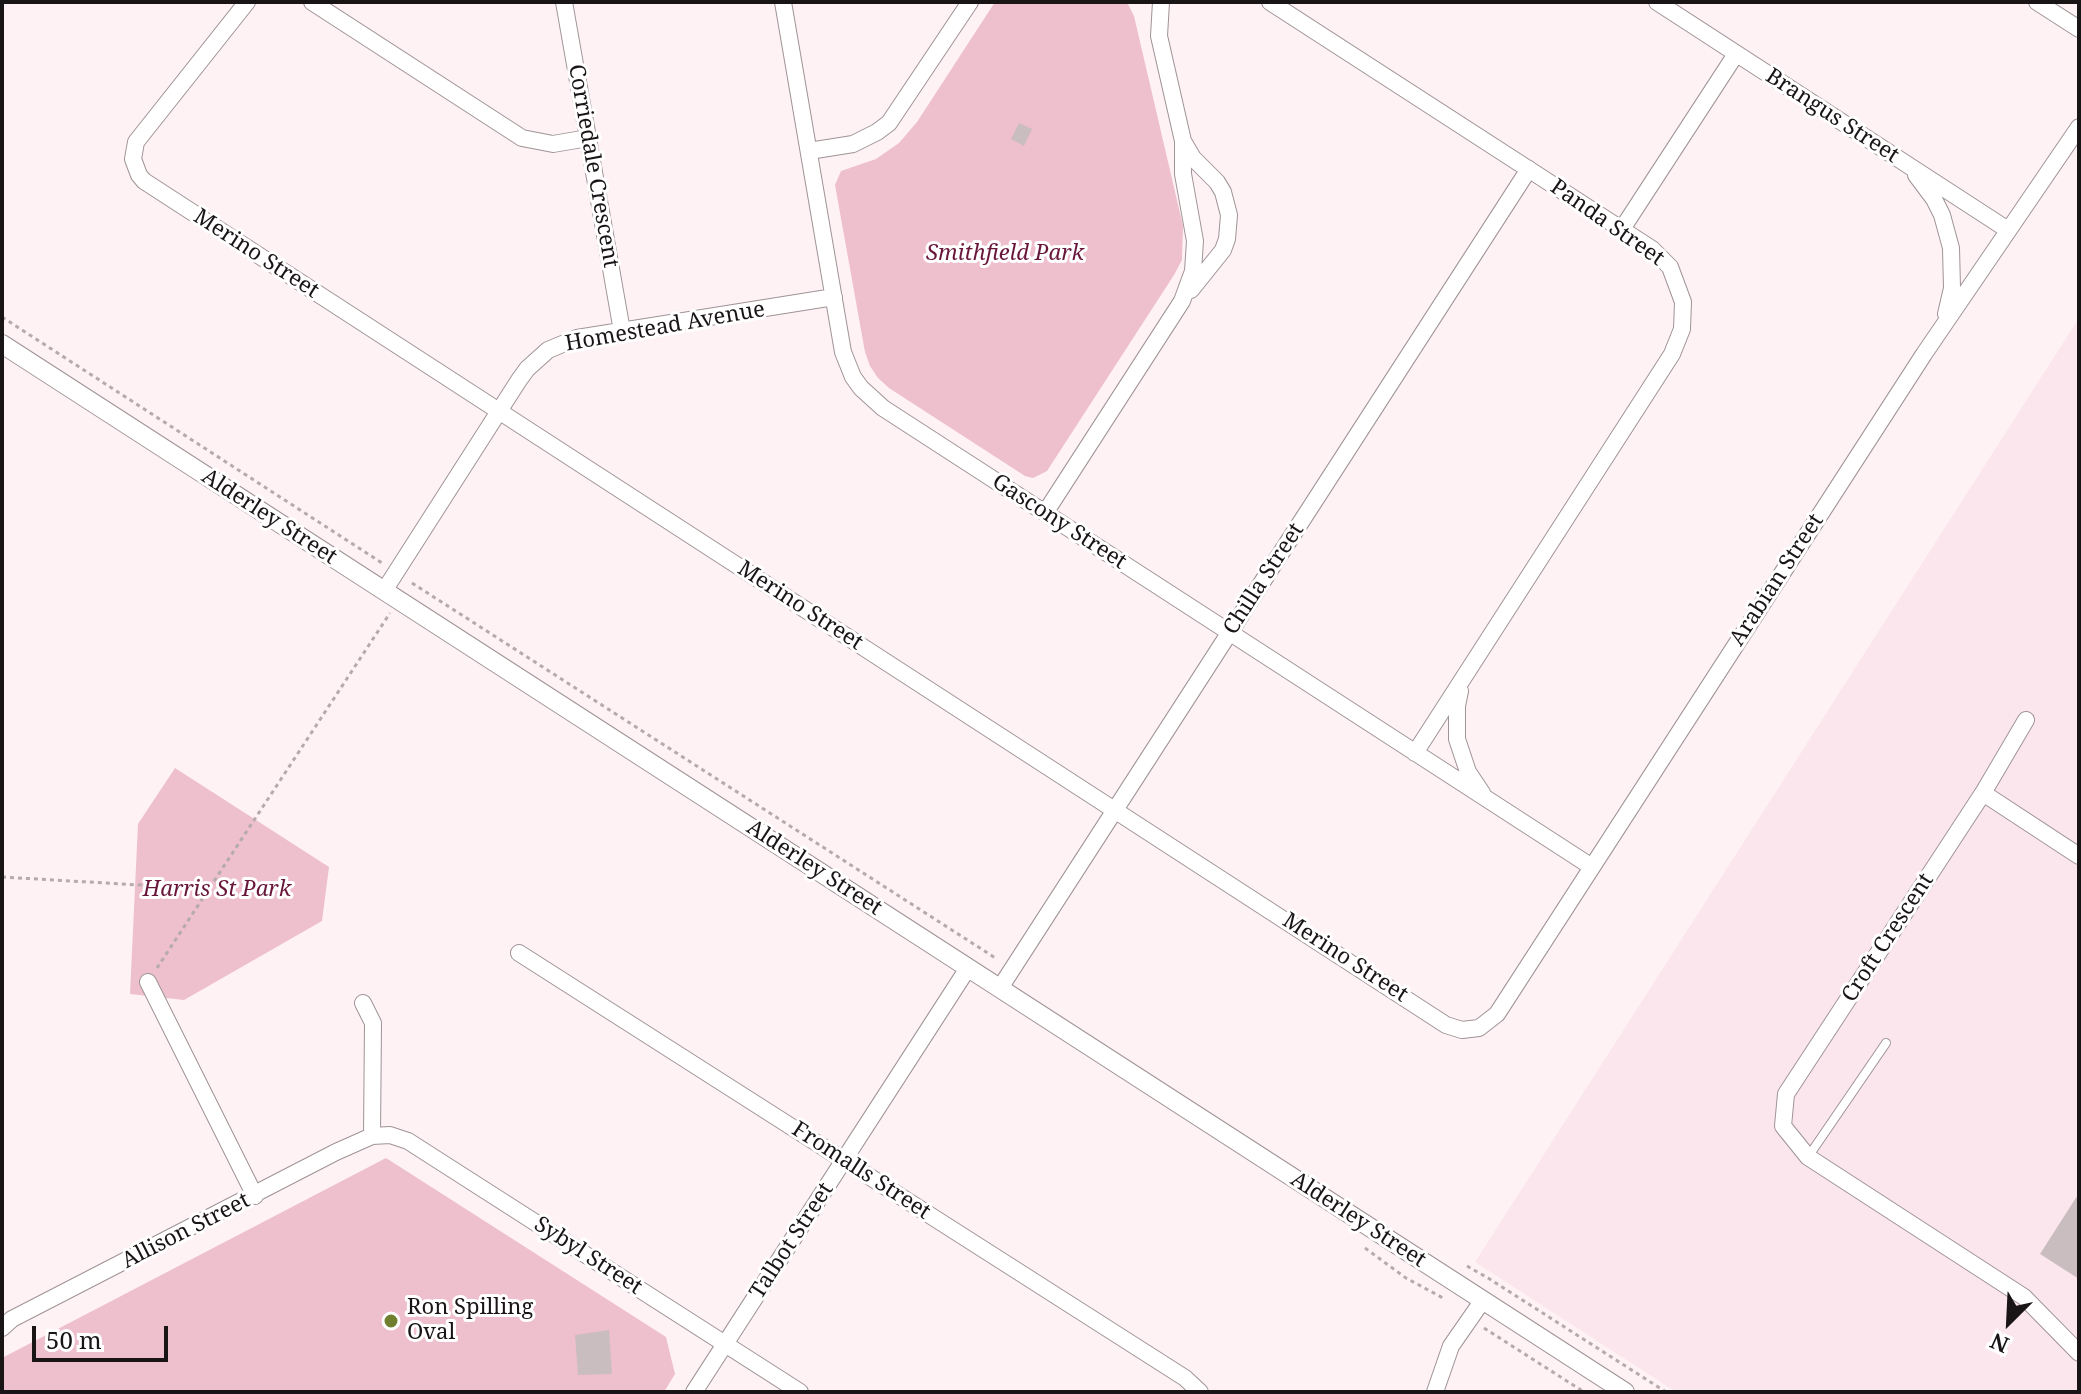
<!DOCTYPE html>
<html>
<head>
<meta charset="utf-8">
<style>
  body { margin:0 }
  #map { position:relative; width:2081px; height:1394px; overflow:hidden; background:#fff2f5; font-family:"Noto Serif",serif }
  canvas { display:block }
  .frame { position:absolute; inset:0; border:4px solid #191516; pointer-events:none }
  .north { position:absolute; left:1969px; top:1282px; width:80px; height:80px; -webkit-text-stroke:6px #fff; paint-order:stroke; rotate:204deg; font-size:22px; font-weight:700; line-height:32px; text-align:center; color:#191516 }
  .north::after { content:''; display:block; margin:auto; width:28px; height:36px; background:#191516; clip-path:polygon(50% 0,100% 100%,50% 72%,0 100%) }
  .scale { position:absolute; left:32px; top:1326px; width:136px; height:36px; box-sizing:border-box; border:4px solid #191516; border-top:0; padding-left:10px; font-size:24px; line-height:28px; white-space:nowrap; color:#191516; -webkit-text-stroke:6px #fff; paint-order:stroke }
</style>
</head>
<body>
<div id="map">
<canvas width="2081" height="1394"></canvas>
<div class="frame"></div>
<div class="north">N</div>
<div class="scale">50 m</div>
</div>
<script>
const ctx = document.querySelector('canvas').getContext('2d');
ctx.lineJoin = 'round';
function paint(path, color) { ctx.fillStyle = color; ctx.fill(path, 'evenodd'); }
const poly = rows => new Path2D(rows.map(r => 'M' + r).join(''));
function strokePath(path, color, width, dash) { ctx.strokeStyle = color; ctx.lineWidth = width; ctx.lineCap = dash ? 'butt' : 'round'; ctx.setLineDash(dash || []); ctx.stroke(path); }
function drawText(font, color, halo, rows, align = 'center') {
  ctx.font = font + ' "Noto Serif",serif'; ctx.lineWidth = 6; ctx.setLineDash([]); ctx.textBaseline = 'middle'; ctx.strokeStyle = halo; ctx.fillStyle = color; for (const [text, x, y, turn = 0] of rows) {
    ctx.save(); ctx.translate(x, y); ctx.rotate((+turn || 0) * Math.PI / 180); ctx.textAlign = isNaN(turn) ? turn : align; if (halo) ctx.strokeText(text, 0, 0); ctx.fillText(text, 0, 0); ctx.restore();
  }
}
paint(poly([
  [2079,318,2079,1392,1676,1392,1475,1262]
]), '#fce6ed');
paint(poly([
  [995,2,1127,2,1134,16,1183,226,1182,260,1174,275,1047,471,1033,478,1025,476,889,388,878,378,870,366,865,352,835,185,841,171,876,159,899,143,917,122],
  [175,768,329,867,322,921,184,1000,130,994,138,824],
  [386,1158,666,1337,675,1374,664,1392,2,1392,2,1358]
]), '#eebfcd');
paint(poly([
  [1019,123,1032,129,1024,146,1011,139],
  [2079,1193,2079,1279,2040,1254],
  [609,1330,612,1374,578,1375,575,1335]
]), '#cabdc0');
const service = poly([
  [1808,1157,1886,1043]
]);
const minor = poly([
  [247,2,136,142,133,159,139,175,144,181,1446,1025,1462,1030,1479,1028,1497,1014,1924,354,2079,127],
  [312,2,522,138,553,144,588,138],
  [564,2,622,331],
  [783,2,843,352,853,377,861,388,883,408,1592,867],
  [1270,2,1652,249,1670,267,1683,302,1682,329,1672,354,1415,753],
  [1657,2,2008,230],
  [2037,2,2079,29],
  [1183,141,1193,158,1217,182,1223,192,1229,215,1227,239,1223,250,1191,290],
  [809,151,853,144,877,132,889,123,970,2],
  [1916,175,1934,199,1942,215,1951,248,1952,288,1946,314],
  [1622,229,1736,54],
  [1045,513,1182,301,1193,271,1195,241,1183,174,1183,141,1159,36,1161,2],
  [384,591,519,380,527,369,548,350,577,338,834,297],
  [1460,691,1457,706,1457,739,1468,772,1482,793],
  [2026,720,1983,793,1786,1094,1783,1126,1808,1157,2024,1297,2079,1353],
  [1983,793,2079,856],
  [519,953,1185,1378,1200,1392],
  [148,982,255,1196],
  [1000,988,1529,169],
  [363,1003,373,1023,372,1136],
  [2,1328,12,1319,336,1152,372,1136,390,1135,408,1141,800,1392],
  [694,1392,968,968],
  [1435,1392,1451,1346,1483,1300]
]);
const tertiary = poly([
  [2,344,1625,1392]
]);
strokePath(service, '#9f9396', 10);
strokePath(minor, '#9f9396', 18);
strokePath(tertiary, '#9f9396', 20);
strokePath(poly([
  [2,317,382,563],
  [412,583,997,959],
  [2,877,209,889],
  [157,968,390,613],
  [1365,1248,1406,1278,1443,1298],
  [1467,1266,1488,1278,1666,1392],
  [1484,1328,1584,1392]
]), '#b5abad', 3, [4, 4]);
strokePath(service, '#fff', 8);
strokePath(minor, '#fff', 16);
strokePath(tertiary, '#fff', 18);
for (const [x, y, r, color] of [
  [391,1321,8,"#6f7f2d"]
]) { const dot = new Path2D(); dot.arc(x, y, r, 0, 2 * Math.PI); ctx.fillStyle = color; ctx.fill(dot); strokePath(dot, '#fff', 3); }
drawText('22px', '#191516', '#fff', [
  ["Brangus Street",1832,116,33],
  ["Corriedale Crescent",593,166,80],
  ["Panda Street",1607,223,35],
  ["Merino Street",256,254,33],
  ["Homestead Avenue",665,327,-10],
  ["Alderley Street",269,517,33],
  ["Gascony Street",1059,522,33],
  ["Chilla Street",1264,579,-57],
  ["Arabian Street",1777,580,-57],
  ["Merino Street",800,606,33],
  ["Alderley Street",814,868,33],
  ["Croft Crescent",1888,938,-57],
  ["Merino Street",1345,958,33],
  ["Fromalls Street",861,1171,33],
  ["Alderley Street",1358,1220,33],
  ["Allison Street",186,1231,-27],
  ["Talbot Street",792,1241,-57],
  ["Sybyl Street",588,1256,33]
]);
drawText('italic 22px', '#68173b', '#fff', [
  ["Smithfield Park",1005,254],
  ["Harris St Park",217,890]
]);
drawText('22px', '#191516', '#fff', [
  ["Ron Spilling",407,1308],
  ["Oval",407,1333]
], 'left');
</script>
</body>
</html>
